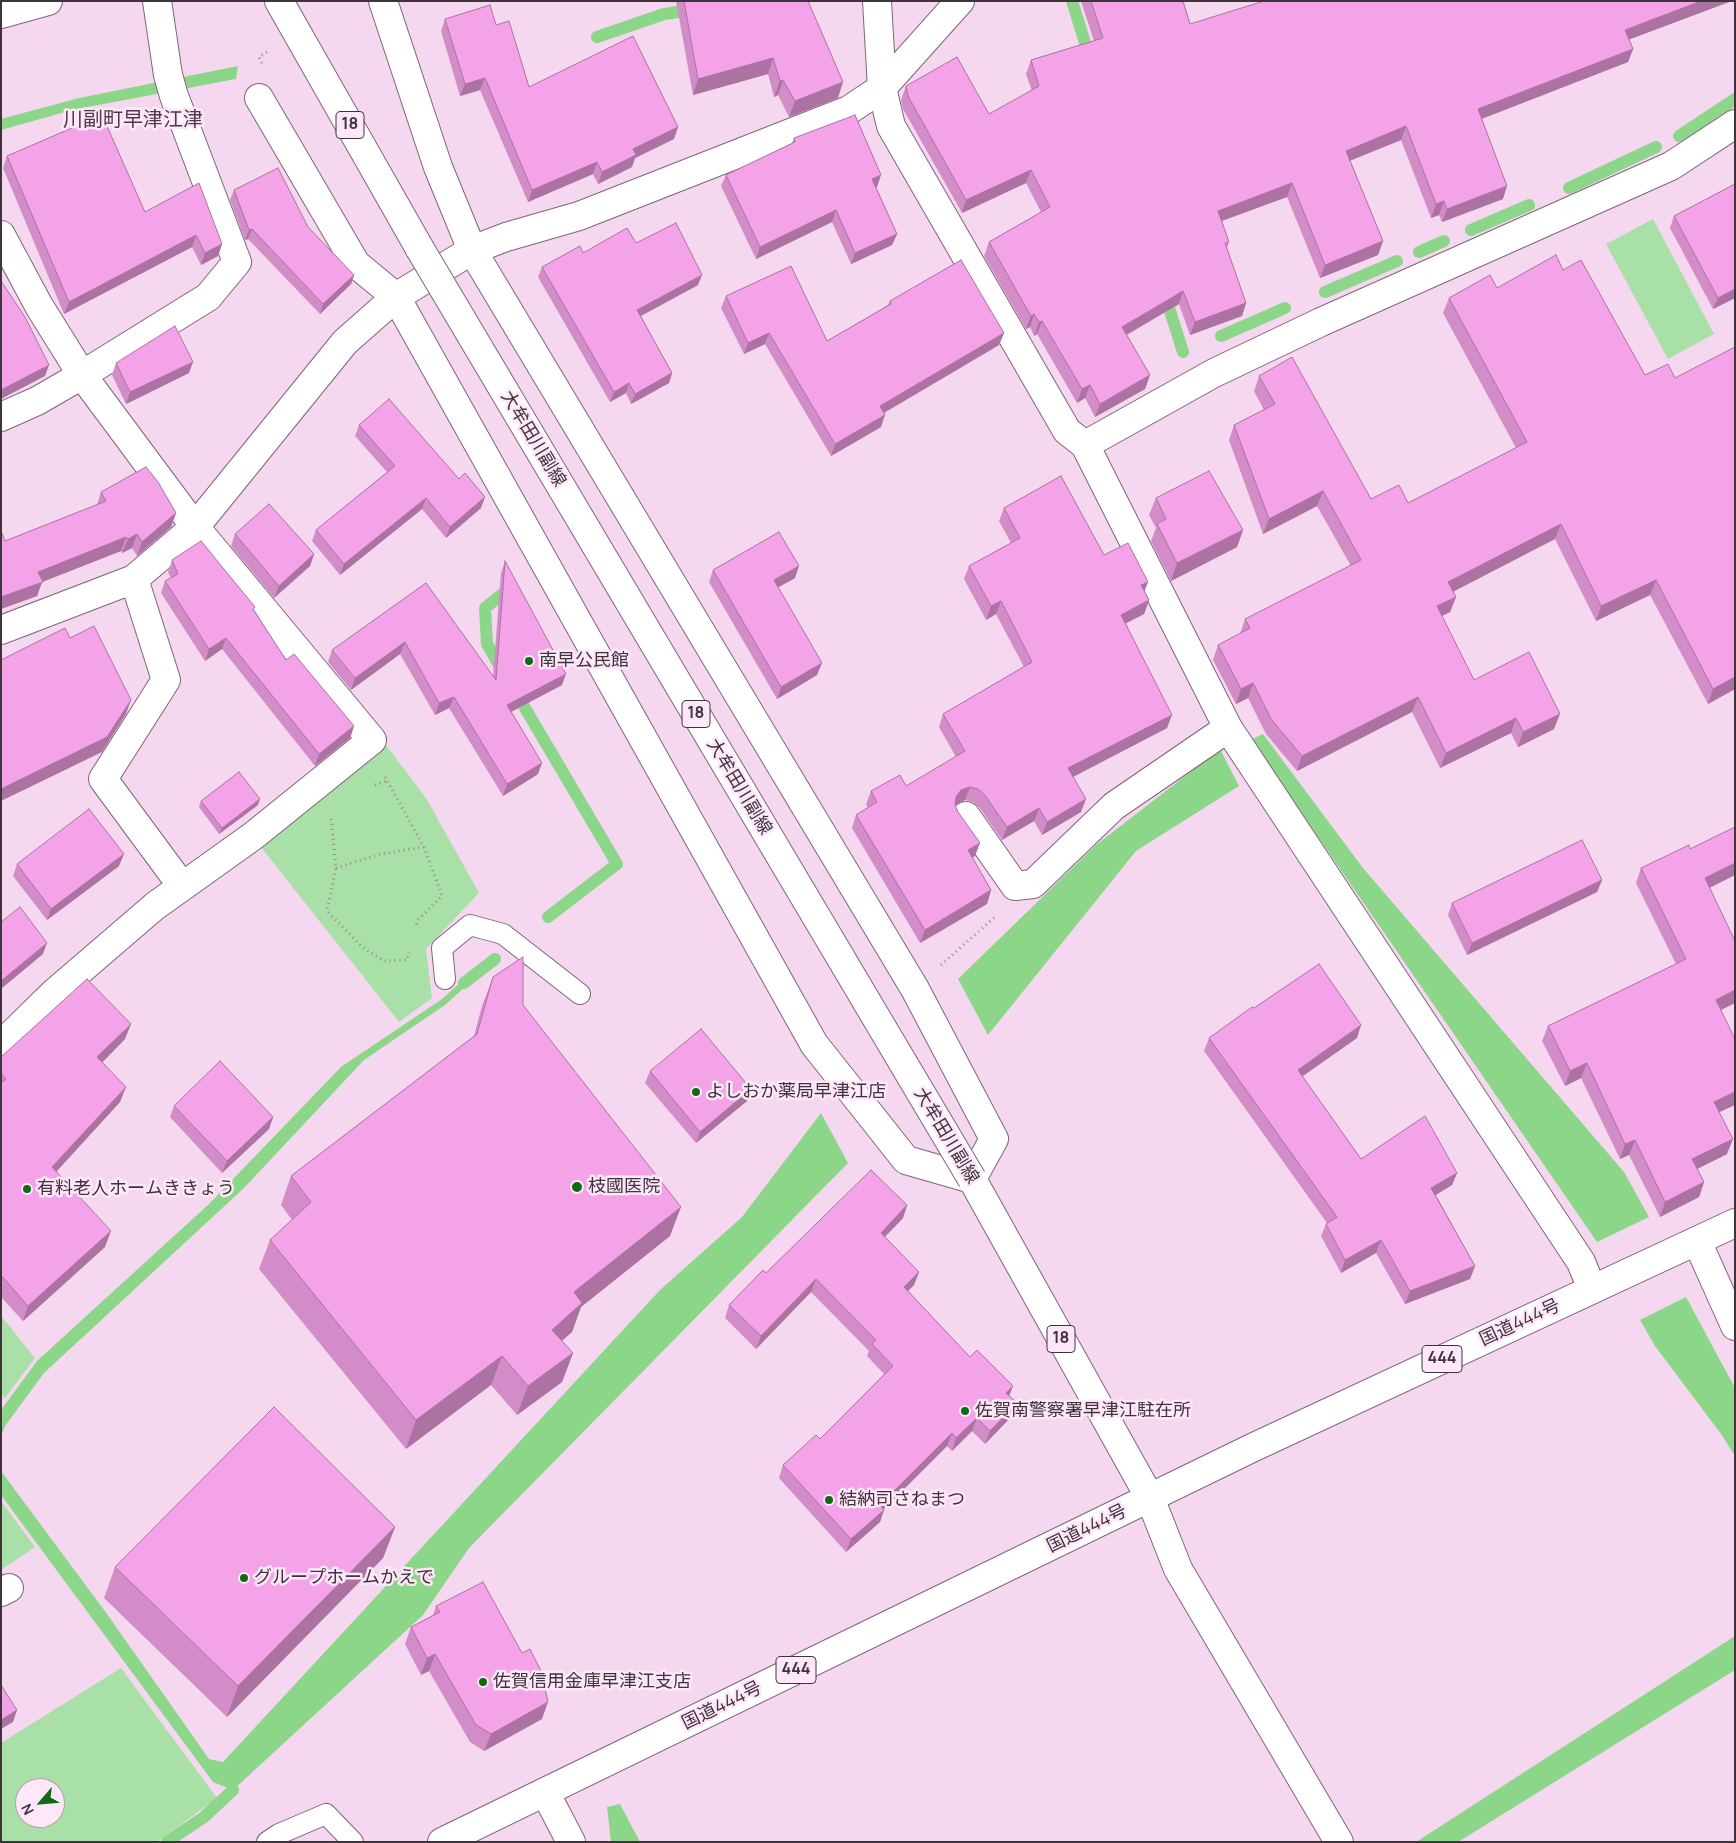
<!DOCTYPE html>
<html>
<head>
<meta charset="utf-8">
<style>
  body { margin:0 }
  #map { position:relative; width:1736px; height:1843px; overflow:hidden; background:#f5d8ef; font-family:Manrope,sans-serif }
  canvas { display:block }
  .frame { position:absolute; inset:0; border:2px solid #3f333c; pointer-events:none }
  .north { position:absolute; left:15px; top:1778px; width:50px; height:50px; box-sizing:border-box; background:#ffe7fa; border:1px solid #b29fae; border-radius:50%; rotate:243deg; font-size:14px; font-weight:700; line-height:20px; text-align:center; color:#3f333c }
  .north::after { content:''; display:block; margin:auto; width:18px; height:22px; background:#0d6a15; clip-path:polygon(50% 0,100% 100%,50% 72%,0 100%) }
</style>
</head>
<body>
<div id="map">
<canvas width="1736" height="1843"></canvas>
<div class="frame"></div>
<div class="north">N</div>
</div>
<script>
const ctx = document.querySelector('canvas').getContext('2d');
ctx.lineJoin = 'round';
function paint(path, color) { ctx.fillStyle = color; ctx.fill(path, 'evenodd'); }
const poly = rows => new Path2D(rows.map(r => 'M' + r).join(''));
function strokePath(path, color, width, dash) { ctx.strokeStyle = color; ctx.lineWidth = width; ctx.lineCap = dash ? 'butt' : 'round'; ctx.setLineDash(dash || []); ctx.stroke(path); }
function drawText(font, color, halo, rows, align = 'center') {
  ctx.font = font + ' Manrope,"Noto Sans JP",sans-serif'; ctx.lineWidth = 5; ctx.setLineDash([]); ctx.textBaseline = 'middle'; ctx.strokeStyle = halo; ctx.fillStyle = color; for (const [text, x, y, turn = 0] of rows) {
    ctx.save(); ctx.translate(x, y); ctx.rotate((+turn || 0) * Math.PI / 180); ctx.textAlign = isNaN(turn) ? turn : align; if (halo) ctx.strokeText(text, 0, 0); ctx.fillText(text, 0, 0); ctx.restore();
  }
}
paint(poly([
  [1653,219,1714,334,1668,359,1606,244],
  [383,741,426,798,479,893,426,949,432,998,399,1022,261,847],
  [1,1316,35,1358,5,1398,1,1394],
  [1,1501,35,1547,1,1570],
  [121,1668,217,1798,157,1842,1,1842,1,1743],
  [25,1788,55,1788,55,1818,25,1818]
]), '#a9e0a7');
paint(poly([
  [238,66,236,79,72,110,1,130,1,119,79,98],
  [1263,734,1363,868,1624,1172,1649,1217,1597,1242,1272,770,1252,739],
  [1220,749,1239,786,1136,851,988,1035,958,979,1096,845],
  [462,981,466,986,445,1005,364,1060,244,1188,44,1373,5,1426,1,1436,1,1410,37,1361,209,1204,341,1067,442,999],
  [821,1113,848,1163,469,1548,423,1615,233,1790,213,1782,1,1495,1,1471,107,1614,209,1759,223,1762,660,1290,742,1217],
  [1686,1297,1735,1388,1735,1456,1721,1434,1655,1346,1640,1320],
  [1735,1636,1735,1670,1458,1842,1416,1842],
  [620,1804,640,1842,611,1842,607,1807]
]), '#8cd68a');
strokePath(poly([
  [1072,1,1090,59],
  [597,37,664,14,693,10],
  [1679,136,1735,99],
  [1569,188,1656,147],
  [1471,230,1529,205],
  [1419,252,1444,241],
  [1325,292,1397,261],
  [1165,295,1183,352],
  [1221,336,1285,308],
  [503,672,487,644,485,608,511,587],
  [515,691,617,864,548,917],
  [464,983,495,959],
  [167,1842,204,1817,233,1790]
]), '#8cd68a', 12);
const service = poly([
  [445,979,442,948,470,925,503,934,580,994],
  [267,1842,279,1834,326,1814,353,1842]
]);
const minor = poly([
  [877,1,882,88,891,126,1067,431,1085,445,1228,728,1581,1262,1592,1289],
  [1,14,48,1],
  [259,98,356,264,396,297,814,1044,906,1160,972,1179,994,1139,915,989,472,250,438,167,383,1],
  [1,235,39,306,82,375,195,527,372,740,253,836,155,906,55,992,1,1045],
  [1,417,37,401,82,375,208,297,237,262,174,96,168,75,157,1],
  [1085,445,1214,373,1321,322,1671,166,1735,124],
  [134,579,166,680,103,779,182,886],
  [1,630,134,579,195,527,345,342,396,297,472,250,506,237,579,216,849,110,882,88,960,1],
  [966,816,1015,886,1033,884,1114,806,1228,728],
  [1697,1241,1735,1326],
  [1150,1498,1178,1569,1339,1842],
  [1,1592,9,1588],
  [545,1792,571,1842]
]);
const primary = poly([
  [279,1,420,249],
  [972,1179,1150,1498]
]);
const trunk = poly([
  [442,1842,1254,1447,1735,1223]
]);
strokePath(service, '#7e657a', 22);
strokePath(minor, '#7e657a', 30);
strokePath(primary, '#7e657a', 30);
strokePath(trunk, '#7e657a', 30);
strokePath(poly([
  [262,63,259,57,267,52],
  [385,777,424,847,442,896,418,920,416,926],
  [375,785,386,781],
  [331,819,336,868,327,911,362,947,384,961,407,960,409,952],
  [336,868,380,854,424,847],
  [941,965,996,916]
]), '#9d8898', 3, [1, 4]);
strokePath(service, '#fff', 20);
strokePath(minor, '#fff', 28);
strokePath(primary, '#fff', 28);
strokePath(trunk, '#fff', 28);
const primaryBridge = poly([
  [420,249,972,1179]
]);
strokePath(primaryBridge, '#7e657a', 30, []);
strokePath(primaryBridge, '#fff', 28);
paint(poly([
  [676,1,808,1,838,98,789,117,778,95,774,97,768,74,693,95],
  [1081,1,1183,1,1190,24,1629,40,1633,49,1628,62,1482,119,1503,199,1442,222,1439,215,1431,218,1401,140,1350,161,1383,241,1378,255,1320,278,1287,197,1222,221,1229,242,1227,248,1246,303,1242,316,1190,335,1179,304,1127,335,1150,375,1145,389,1095,417,1085,398,1077,403,1037,334,1034,336,1030,327,1026,329,984,256,989,242,1041,212,1026,183,962,213,903,109,901,100,906,86,989,114,1032,91,1026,74,1031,60,1094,41],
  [445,19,496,25,529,87,678,127,674,139,635,158,632,167,598,184,593,174,528,202,480,90,460,96,441,31],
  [794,138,877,187,876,187,897,234,892,245,851,264,832,222,756,259,721,186,726,175,792,143],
  [7,156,222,244,218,256,201,265,192,247,64,314,3,168],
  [1735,184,1735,298,1713,309,1670,228,1674,216],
  [234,190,354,275,351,284,320,314,248,239,245,240,230,200],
  [636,243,698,285,641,316,672,373,669,383,631,404,626,393,610,402,538,277,542,267,583,253],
  [1563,270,1645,375,1675,378,1735,347,1735,689,1708,704,1650,595,1596,621,1555,539,1453,591,1456,597,1450,612,1442,616,1474,680,1554,729,1518,747,1511,733,1440,768,1412,712,1297,771,1266,734,1248,698,1236,704,1213,660,1218,645,1240,634,1245,619,1351,566,1317,506,1263,534,1229,440,1234,425,1264,410,1254,391,1259,376,1371,499,1408,503,1516,448,1443,313,1449,298,1497,288],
  [726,296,827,341,888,305,890,301,1004,333,999,345,884,413,881,427,831,456,765,344,744,354,721,308],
  [116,363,189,373,126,404,112,375],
  [359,425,481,508,446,538,422,509,340,575,312,541,316,530,387,472,355,436],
  [101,492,176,513,171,527,137,556,132,548,122,553,121,551,42,582,37,596,1,609,1,531,5,541,97,505],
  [1156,498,1243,530,1237,547,1171,581,1151,541,1156,528,1149,515],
  [1004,508,1104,555,1144,591,1149,600,1144,614,1126,623,1167,728,1073,777,1081,812,1042,835,1034,821,1002,840,979,807,973,802,965,800,955,805,975,856,972,858,991,890,987,904,920,943,852,828,856,815,868,808,866,804,871,791,906,786,956,757,939,727,943,714,1024,667,996,614,986,620,964,579,969,566,1011,543,999,521],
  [235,534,314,554,310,566,274,598,231,546],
  [172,560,254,610,286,660,354,726,350,738,315,766,222,649,205,661,161,593,165,581,171,578,168,572],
  [505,561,562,685,511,712,538,774,503,796,449,708,435,715,400,654,351,690,328,662,332,650,426,583,493,676,501,573],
  [713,570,795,578,778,587,817,675,777,699,709,582],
  [201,801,258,805,219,834,199,807],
  [1690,849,1735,875,1709,888,1735,941,1735,1003,1721,1010,1719,1112,1727,1154,1697,1169,1704,1182,1699,1197,1660,1217,1629,1155,1620,1159,1581,1078,1565,1086,1542,1041,1548,1026,1676,964,1636,883,1641,868],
  [17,864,119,866,47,920,13,876],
  [1602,880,1597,892,1467,955,1448,915,1452,903],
  [493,977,523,1005,670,1236,581,1307,572,1332,562,1341,573,1353,562,1382,517,1415,491,1385,406,1449,259,1269,270,1240,292,1220,281,1205,291,1176,474,1036,482,1006],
  [1254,1008,1357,1038,1302,1076,1361,1159,1457,1173,1452,1185,1436,1195,1475,1266,1470,1279,1405,1304,1376,1253,1341,1273,1321,1236,1326,1224,1327,1223,1204,1051,1209,1038],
  [125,1039,102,1062,120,1102,56,1171,105,1247,23,1321,1,1297,1,1057],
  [650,1071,751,1089,747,1101,696,1143,645,1083],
  [174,1106,273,1117,269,1129,222,1173,170,1117],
  [907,1205,903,1218,885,1237,919,1272,914,1285,908,1291,970,1357,1017,1403,1012,1416,985,1444,972,1431,952,1451,947,1446,884,1509,880,1522,846,1552,779,1478,783,1465,820,1439,884,1374,867,1356,869,1351,811,1292,756,1349,725,1318,729,1305,766,1273],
  [395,1527,383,1558,227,1717,104,1598,115,1567],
  [436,1606,542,1719,484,1751,470,1742,429,1671,421,1675,405,1644,411,1627,433,1615]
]), '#d28cc8');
paint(poly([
  [1701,1,1732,1,1620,43,1625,30],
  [1633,49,1628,62,1473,122,1478,109],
  [773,58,768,74,693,95,698,79],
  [485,78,480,90,460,96,465,84],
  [783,80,778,95,774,97,780,81],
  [843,82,838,98,789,117,795,101],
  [1406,126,1401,140,1341,164,1346,151],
  [678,127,674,139,635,158,632,167,598,184,602,172,633,149],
  [597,162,593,174,528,202,532,190],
  [1031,170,1026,183,962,213,966,200],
  [881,175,877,187,868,191,872,179],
  [1292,183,1287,197,1213,224,1218,211],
  [1507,186,1503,199,1442,222,1447,209],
  [1444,201,1439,215,1431,218,1436,204],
  [836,210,832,222,756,259,760,247],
  [252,229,248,239,245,240,249,230],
  [897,234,892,245,851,264,855,253],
  [196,235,192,247,64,314,69,302],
  [1383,241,1378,255,1320,278,1325,265],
  [222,244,218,256,201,265,205,253],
  [354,275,351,284,320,314,323,304],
  [702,275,698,285,633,320,637,310],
  [1735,289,1735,298,1713,309,1718,298],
  [1183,291,1179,304,1117,340,1122,327],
  [1246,303,1242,316,1190,335,1195,322],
  [1034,314,1030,327,1026,329,1031,316],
  [1042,321,1037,334,1034,336,1039,322],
  [769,333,765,344,744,354,748,343],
  [1004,333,999,345,875,418,880,406],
  [193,362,189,373,126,404,130,392],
  [49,365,45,376,1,399,1,390],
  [672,373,669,383,631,404,635,394],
  [1150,375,1145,389,1095,417,1100,404],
  [629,383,626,393,610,402,614,392],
  [1090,385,1085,398,1077,403,1082,389],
  [885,415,881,427,831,456,835,444],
  [1323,491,1317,506,1263,534,1269,519],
  [485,497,481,508,446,538,450,527],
  [426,498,422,509,340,575,344,564],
  [176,513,171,527,137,556,142,542],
  [1561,524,1555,539,1443,597,1448,582],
  [1243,530,1237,547,1171,581,1177,563],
  [137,534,132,548,122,553,128,539],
  [126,537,121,551,42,582,37,596,1,609,1,597,38,572],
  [314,554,310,566,274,598,279,586],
  [799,566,795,578,770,592,774,580],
  [1656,580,1650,595,1596,621,1601,606],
  [1148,582,1143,595,1141,585],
  [1456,597,1450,612,1431,621,1437,606],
  [1149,600,1144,614,1117,628,1121,615],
  [1001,601,996,614,986,620,991,606],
  [226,638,222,649,205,661,209,649],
  [405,642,400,654,351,690,355,678],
  [822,663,817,675,777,699,781,687],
  [566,674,562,685,503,716,507,705],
  [1735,677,1735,689,1708,704,1713,689],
  [1253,683,1248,698,1236,704,1241,689],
  [454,697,449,708,435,715,439,703],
  [1418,697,1412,712,1297,771,1302,756],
  [131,700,126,714,102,752,1,801,1,789],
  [1560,714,1554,729,1518,747,1523,732],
  [1172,715,1167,728,1063,782,1068,768],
  [1516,718,1511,733,1440,768,1446,753],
  [354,726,350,738,315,766,319,754],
  [542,763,538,774,503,796,507,784],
  [970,787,965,800,957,804,952,810,956,797,961,790],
  [260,799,258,805,219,834,222,828],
  [1086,799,1081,812,1042,835,1047,822],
  [1039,808,1034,821,1002,840,1007,827],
  [980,843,975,856,963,863,968,850],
  [124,854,119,866,47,920,51,909],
  [1735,863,1735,875,1699,893,1705,878],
  [1602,880,1597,892,1467,955,1472,943],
  [991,890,987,904,920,943,925,930],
  [47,943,43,954,1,989,1,981],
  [1735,990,1735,1003,1710,1015,1716,1000],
  [131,1024,125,1039,92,1073,97,1057],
  [1361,1025,1357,1038,1293,1083,1298,1070],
  [1587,1063,1581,1078,1565,1086,1570,1071],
  [126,1087,120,1102,47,1182,52,1167],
  [751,1089,747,1101,696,1143,700,1132],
  [1735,1092,1735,1105,1709,1117,1714,1102],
  [273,1117,269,1129,222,1173,227,1161],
  [1733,1139,1727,1154,1687,1174,1692,1159],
  [1635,1140,1629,1155,1620,1159,1625,1144],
  [1457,1173,1452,1185,1427,1200,1431,1188],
  [1704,1182,1699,1197,1660,1217,1665,1202],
  [907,1205,903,1218,876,1246,881,1233],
  [681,1207,670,1236,581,1307,572,1332,541,1358,552,1330,574,1292],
  [111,1231,105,1247,23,1321,28,1306],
  [1381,1240,1376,1253,1341,1273,1345,1260],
  [1475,1266,1470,1279,1405,1304,1410,1291],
  [919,1272,914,1285,899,1299,904,1287],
  [816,1279,811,1292,756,1349,761,1336],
  [573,1353,562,1382,517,1415,528,1386],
  [502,1356,491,1385,406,1449,416,1420],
  [1013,1386,1008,1399,1006,1393],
  [1017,1403,1012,1416,985,1444,990,1431],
  [977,1418,972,1431,952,1451,956,1438],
  [952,1433,947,1446,882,1511,884,1510,880,1522,846,1552,851,1539,880,1505],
  [395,1527,383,1558,227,1717,238,1686],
  [435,1654,429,1671,421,1675,427,1658],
  [548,1702,542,1719,484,1751,491,1734],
  [17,1710,13,1722,1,1729,1,1720]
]), '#ab72a2');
const building = poly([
  [684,1,808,1,843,82,795,101,783,80,780,81,773,58,698,79,684,1],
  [1091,1,1183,1,1190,24,1264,1,1701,1,1625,30,1633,49,1478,109,1507,186,1447,209,1444,201,1436,204,1406,126,1346,151,1383,241,1325,265,1292,183,1218,211,1229,242,1225,243,1246,303,1195,322,1183,291,1122,327,1150,375,1100,404,1090,385,1082,389,1042,321,1039,322,1034,314,1031,316,989,242,1050,207,1031,170,966,200,908,96,906,86,957,57,989,114,1039,86,1031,60,1103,38,1091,1],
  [490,5,496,25,509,21,529,87,633,36,678,127,633,149,636,155,602,172,597,162,532,190,485,78,465,84,445,19,490,5],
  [102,115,145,212,199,183,222,244,205,253,196,235,69,302,7,156,102,115],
  [855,115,881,175,872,179,897,234,855,253,836,210,760,247,726,175,795,142,794,138,855,115],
  [278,168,308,227,354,275,323,304,252,229,249,230,234,190,278,168],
  [1735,184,1735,289,1718,298,1674,216,1735,184],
  [676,223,702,275,637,310,672,373,635,394,629,383,614,392,542,267,580,246,583,253,627,228,636,243,676,223],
  [1556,255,1563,270,1581,260,1645,375,1668,364,1675,378,1735,347,1735,677,1713,689,1656,580,1601,606,1561,524,1448,582,1456,597,1437,606,1474,680,1529,652,1560,714,1523,732,1516,718,1446,753,1418,697,1302,756,1271,719,1253,683,1241,689,1218,645,1250,628,1245,619,1361,560,1323,491,1269,519,1234,425,1275,404,1259,376,1292,357,1371,499,1399,485,1408,503,1527,442,1449,298,1490,275,1497,288,1556,255],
  [961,260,1004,333,880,406,885,415,835,444,769,333,748,343,726,296,791,266,827,341,891,304,890,301,961,260],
  [1,281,25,317,49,365,1,390,1,281],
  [175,326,193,362,130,392,116,363,175,326],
  [389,399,459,479,465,473,485,497,450,527,426,498,344,564,316,530,395,466,359,425,389,399],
  [146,467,158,482,176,513,142,542,137,534,128,539,126,537,38,572,43,582,1,597,1,531,5,541,106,501,101,492,146,467],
  [1209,471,1243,530,1177,563,1157,524,1166,519,1156,498,1209,471],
  [1061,476,1104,555,1128,543,1148,582,1141,585,1149,600,1121,615,1172,715,1068,768,1086,799,1047,822,1039,808,1007,827,984,794,978,789,970,787,961,790,956,797,955,805,958,812,980,843,968,850,991,890,925,930,856,815,877,802,871,791,900,775,906,786,965,751,943,714,1032,662,1001,601,991,606,969,566,1020,538,1004,508,1061,476],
  [269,504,314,554,279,586,235,534,269,504],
  [779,532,799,566,774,580,822,663,781,687,713,570,779,532],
  [201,541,255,607,253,609,286,660,294,654,354,726,319,754,226,638,209,649,165,581,178,574,172,560,201,541],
  [505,561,566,674,507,705,542,763,507,784,454,697,439,703,405,642,355,678,332,650,426,583,496,680,505,561],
  [94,626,131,700,107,737,1,789,1,660,65,628,70,638,94,626],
  [239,772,260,799,222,828,201,801,239,772],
  [89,809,124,854,51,909,17,864,89,809],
  [1735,827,1735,863,1705,878,1735,941,1735,990,1716,1000,1735,1039,1735,1092,1714,1102,1733,1139,1692,1159,1704,1182,1665,1202,1635,1140,1625,1144,1587,1063,1570,1071,1548,1026,1686,959,1641,868,1689,845,1690,849,1735,827],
  [1582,840,1602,880,1472,943,1452,903,1582,840],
  [20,907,47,943,1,981,1,922,20,907],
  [523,957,523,1005,681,1207,574,1292,582,1303,552,1330,573,1353,528,1386,502,1356,416,1420,270,1240,311,1202,291,1176,477,1034,493,977,523,957],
  [1319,964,1361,1025,1298,1070,1361,1159,1425,1116,1457,1173,1431,1188,1475,1266,1410,1291,1381,1240,1345,1260,1326,1224,1337,1217,1209,1038,1252,1007,1254,1008,1319,964],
  [87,979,131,1024,97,1057,126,1087,52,1167,111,1231,28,1306,1,1275,1,1083,6,1079,1,1073,1,1057,87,979],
  [701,1029,751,1089,700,1132,650,1071,701,1029],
  [220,1061,273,1117,227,1161,174,1106,220,1061],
  [871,1170,907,1205,881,1233,919,1272,904,1287,970,1357,977,1350,1013,1386,1006,1393,1017,1403,990,1431,977,1418,956,1438,952,1433,880,1505,884,1510,851,1539,783,1465,816,1435,820,1439,893,1366,872,1344,876,1340,816,1279,761,1336,729,1305,763,1270,766,1273,871,1170],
  [274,1407,395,1527,238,1686,115,1567,274,1407],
  [483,1582,522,1653,530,1649,541,1671,548,1702,491,1734,476,1725,435,1654,427,1658,411,1627,440,1612,436,1606,483,1582],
  [1,1685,17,1710,1,1720,1,1685]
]);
paint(building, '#f4a3e8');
strokePath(building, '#ab72a2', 1);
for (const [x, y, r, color] of [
  [529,661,5,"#0d6a15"],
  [696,1092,5,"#0d6a15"],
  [577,1187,6,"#0d6a15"],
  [27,1189,5,"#0d6a15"],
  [965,1411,5,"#0d6a15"],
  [829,1500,5,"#0d6a15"],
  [244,1578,5,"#0d6a15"],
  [483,1682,5,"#0d6a15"]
]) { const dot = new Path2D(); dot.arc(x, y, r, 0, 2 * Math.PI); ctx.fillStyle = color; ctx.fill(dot); strokePath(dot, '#ffe7fa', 2); }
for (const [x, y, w] of [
  [350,125,28],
  [696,714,28],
  [1061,1339,28],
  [1442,1359,40],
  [796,1670,40]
]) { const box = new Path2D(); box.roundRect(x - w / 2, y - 13.5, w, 27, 4); ctx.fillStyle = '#ffe7fa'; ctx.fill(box); strokePath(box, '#3f333c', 1); }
drawText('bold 16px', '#3f333c', null, [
  ["18",350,125],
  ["18",696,714],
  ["18",1061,1339],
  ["444",1442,1359],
  ["444",796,1670]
]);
drawText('18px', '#3f333c', '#ffe7fa', [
  ["大牟田川副線",533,439,59],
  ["大牟田川副線",739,787,59],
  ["大牟田川副線",946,1136,59],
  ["国道444号",1520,1323,-25],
  ["国道444号",1087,1529,-26],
  ["国道444号",722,1706,-26]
]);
drawText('18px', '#3f333c', '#ffe7fa', [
  ["南早公民館",539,661],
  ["よしおか薬局早津江店",706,1092],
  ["枝國医院",588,1187],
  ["有料老人ホームききょう",37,1189],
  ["佐賀南警察署早津江駐在所",975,1411],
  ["結納司さねまつ",839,1500],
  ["グループホームかえで",254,1578],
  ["佐賀信用金庫早津江支店",493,1682]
], 'left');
drawText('20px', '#50394c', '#ffe7fa', [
  ["川副町早津江津",133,120]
]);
</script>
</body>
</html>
